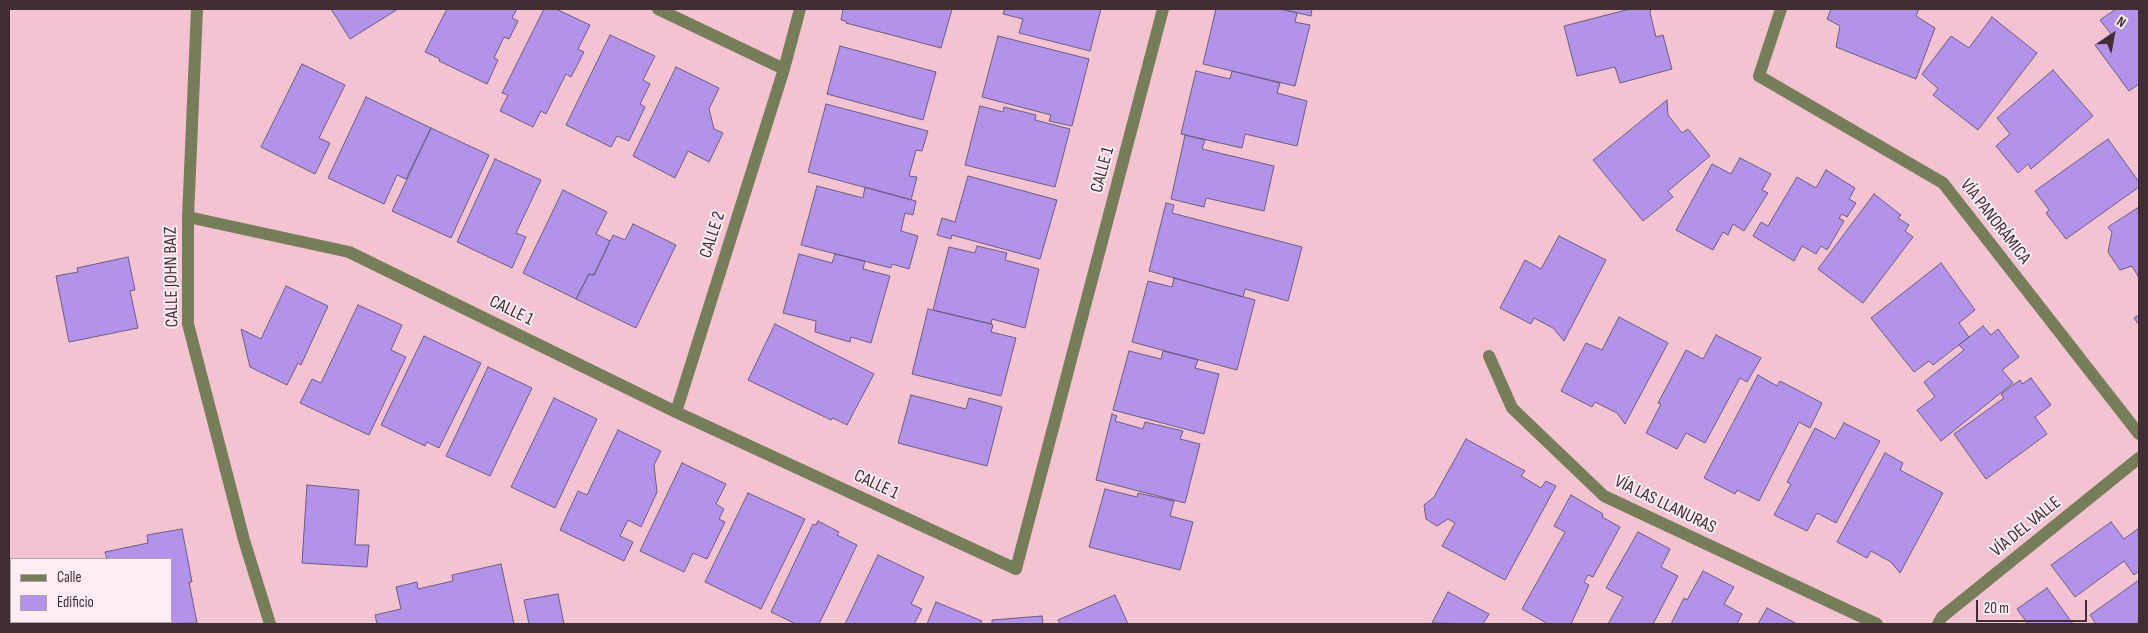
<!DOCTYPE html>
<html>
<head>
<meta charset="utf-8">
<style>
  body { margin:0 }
  #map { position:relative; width:2148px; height:633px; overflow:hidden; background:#f4c3d1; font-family:"Sofia Sans Condensed",sans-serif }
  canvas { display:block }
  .frame { position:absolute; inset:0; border:10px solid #412e34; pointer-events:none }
  .legend { position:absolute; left:10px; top:558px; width:162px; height:65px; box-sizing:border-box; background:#feeef2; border:1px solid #b2a1a6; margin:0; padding:6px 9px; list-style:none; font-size:15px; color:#412e34 }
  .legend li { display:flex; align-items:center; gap:10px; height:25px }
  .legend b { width:25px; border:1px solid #b2a1a6 }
  .north { position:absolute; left:2088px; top:10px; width:50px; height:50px; -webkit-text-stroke:4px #feeef2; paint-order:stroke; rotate:33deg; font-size:14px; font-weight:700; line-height:20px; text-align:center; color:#412e34 }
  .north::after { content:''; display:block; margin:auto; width:18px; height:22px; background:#412e34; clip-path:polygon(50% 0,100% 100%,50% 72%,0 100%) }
  .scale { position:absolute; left:1976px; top:600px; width:111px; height:22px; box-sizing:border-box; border:2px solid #412e34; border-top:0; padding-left:6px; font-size:15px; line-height:18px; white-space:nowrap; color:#412e34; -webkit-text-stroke:4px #feeef2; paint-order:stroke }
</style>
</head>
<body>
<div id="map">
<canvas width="2148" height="633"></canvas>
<div class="frame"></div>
<ul class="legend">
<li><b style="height:6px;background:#757e59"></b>Calle</li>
<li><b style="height:14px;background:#b293e9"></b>Edificio</li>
</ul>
<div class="north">N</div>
<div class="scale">20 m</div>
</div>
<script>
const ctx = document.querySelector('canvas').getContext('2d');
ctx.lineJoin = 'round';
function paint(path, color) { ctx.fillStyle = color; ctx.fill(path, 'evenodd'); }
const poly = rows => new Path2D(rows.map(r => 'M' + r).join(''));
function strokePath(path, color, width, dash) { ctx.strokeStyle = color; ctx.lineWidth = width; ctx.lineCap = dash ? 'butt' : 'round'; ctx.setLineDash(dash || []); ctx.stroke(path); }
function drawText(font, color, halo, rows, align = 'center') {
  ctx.font = font + ' "Sofia Sans Condensed",sans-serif'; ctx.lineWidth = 4; ctx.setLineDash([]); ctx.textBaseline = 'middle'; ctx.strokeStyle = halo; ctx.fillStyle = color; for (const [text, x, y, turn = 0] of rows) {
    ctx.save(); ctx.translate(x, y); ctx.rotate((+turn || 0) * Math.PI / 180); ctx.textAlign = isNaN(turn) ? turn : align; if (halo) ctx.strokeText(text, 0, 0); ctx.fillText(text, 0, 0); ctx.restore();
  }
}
const building = poly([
  [331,9,398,9,350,39,331,9],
  [447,9,517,9,512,18,518,21,509,39,504,37,494,58,498,60,487,84,439,61,440,59,425,52,447,9],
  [544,9,556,9,590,25,578,49,584,52,571,77,566,74,546,114,541,111,533,127,500,111,508,95,502,93,544,9],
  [843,9,952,9,941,48,846,23,846,21,841,20,843,9],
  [1005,9,1101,9,1090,51,1019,33,1023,19,1003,14,1005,9],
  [1216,9,1281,9,1297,13,1295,22,1310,25,1295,86,1203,64,1216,9],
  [1281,9,1312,9,1311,16,1281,9],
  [1630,9,1651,9,1650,13,1656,37,1663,35,1672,69,1620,83,1615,67,1577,76,1564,26,1630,9],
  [1831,9,1919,9,1916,16,1935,28,1916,79,1836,47,1840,26,1827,19,1831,9],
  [2116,9,2139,9,2139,84,2129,91,2095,45,2111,34,2100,20,2116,9],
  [1992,17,2037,53,1978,130,1933,95,1938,89,1922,74,1951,36,1969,48,1992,17],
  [610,35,655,56,643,80,650,84,640,104,645,107,629,141,617,136,611,147,566,125,610,35],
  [998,36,1089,59,1072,126,1049,121,1051,115,982,97,998,36],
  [840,46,936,72,923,120,827,94,840,46],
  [302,64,345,85,319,138,330,143,315,174,261,147,302,64],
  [676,67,719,88,709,109,714,129,723,133,709,162,688,151,675,178,633,156,676,67],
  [2053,70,2093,116,2031,169,2028,164,2018,173,1996,146,2010,134,1997,118,2053,70],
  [1196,71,1230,79,1232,71,1280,83,1277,93,1307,101,1297,146,1245,134,1242,148,1181,134,1196,71],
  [366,97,431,128,406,179,397,175,384,204,328,178,366,97],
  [1667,100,1668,115,1682,133,1688,129,1710,156,1668,191,1673,197,1643,221,1593,160,1667,100],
  [826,104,928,131,922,151,916,150,909,176,917,177,911,200,808,172,826,104],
  [980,106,1003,112,1004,107,1036,115,1035,120,1070,129,1055,187,965,165,980,106],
  [431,128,489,155,451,238,392,211,431,128],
  [1185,135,1205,140,1202,149,1274,166,1264,211,1206,198,1204,207,1171,199,1185,135],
  [2108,139,2139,182,2139,187,2066,239,2046,213,2049,210,2035,191,2108,139],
  [1740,158,1771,174,1762,190,1768,193,1744,231,1733,224,1728,235,1723,232,1713,250,1676,230,1712,164,1731,174,1740,158],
  [495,159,541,180,516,233,526,237,512,268,457,242,495,159],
  [1826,170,1855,188,1849,199,1856,203,1847,217,1842,214,1839,218,1844,221,1827,250,1821,246,1816,254,1802,246,1794,261,1753,236,1761,222,1768,226,1797,177,1816,188,1826,170],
  [968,176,1057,200,1040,259,952,235,951,239,937,235,942,218,955,222,968,176],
  [817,186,863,198,865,187,916,201,913,215,905,213,901,231,918,236,909,269,892,264,891,268,801,245,817,186],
  [563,190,607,212,596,234,610,241,594,275,589,274,576,299,523,273,563,190],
  [1874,194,1901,215,1898,218,1909,225,1905,231,1913,237,1863,303,1818,269,1874,194],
  [1166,203,1174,205,1172,213,1302,247,1288,301,1245,289,1243,297,1149,271,1166,203],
  [2139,207,2139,278,2132,266,2120,270,2108,252,2112,232,2108,227,2139,207],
  [633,224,676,245,636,328,576,299,589,274,594,275,613,235,625,240,633,224],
  [1559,236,1606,260,1564,341,1553,328,1534,318,1531,324,1500,308,1525,260,1541,269,1559,236],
  [977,246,1007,253,1005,260,1039,269,1025,328,992,319,991,324,933,310,949,247,975,253,977,246],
  [799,254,832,263,835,254,865,261,863,269,890,276,871,343,851,337,850,342,815,332,816,321,783,313,799,254],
  [128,257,135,290,130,291,138,328,69,342,56,276,78,272,77,268,128,257],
  [1941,263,1975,310,1959,323,1969,337,1933,365,1929,361,1914,372,1871,318,1941,263],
  [1174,278,1255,300,1237,370,1132,342,1148,281,1172,287,1174,278],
  [286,286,328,306,301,365,298,363,287,385,250,367,241,329,261,339,286,286],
  [358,305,402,325,391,350,406,357,369,435,300,403,312,379,321,383,358,305],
  [928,309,991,324,993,325,991,332,1016,338,1001,396,912,374,928,309],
  [2139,315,2139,325,2134,318,2139,315],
  [1619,317,1668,343,1625,424,1617,413,1595,402,1592,407,1561,391,1586,343,1602,350,1619,317],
  [775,324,874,374,847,425,833,418,831,420,748,380,775,324],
  [1983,326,1991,335,1998,329,2019,357,2002,370,2013,383,1941,441,1917,410,1935,397,1924,382,1964,350,1959,345,1983,326],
  [1716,335,1761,358,1747,382,1740,378,1705,443,1686,433,1677,449,1646,433,1661,404,1658,403,1686,350,1703,359,1716,335],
  [424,336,481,363,439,448,427,442,425,446,381,425,424,336],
  [1129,351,1161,359,1163,351,1198,360,1195,368,1219,374,1204,434,1113,410,1129,351],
  [488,367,532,388,490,476,446,456,488,367],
  [1758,375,1777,386,1780,381,1822,403,1810,428,1799,422,1759,501,1737,490,1735,494,1704,478,1758,375],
  [2031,378,2051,405,2035,417,2047,434,1986,479,1954,434,2004,398,2001,394,2020,380,2022,384,2031,378],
  [911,395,966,409,969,398,1002,407,987,466,898,443,911,395],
  [554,398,597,419,555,508,511,487,554,398],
  [1112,414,1117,416,1115,421,1143,429,1145,422,1183,431,1180,439,1200,444,1185,503,1096,480,1112,414],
  [1844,423,1880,441,1836,523,1817,513,1807,531,1774,515,1791,484,1787,482,1815,428,1835,439,1844,423],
  [618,430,661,451,654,465,657,492,641,527,628,520,620,536,633,542,624,561,560,530,578,491,587,495,618,430],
  [1466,439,1525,471,1521,476,1541,488,1546,481,1556,486,1505,580,1442,546,1455,523,1448,519,1437,526,1426,519,1424,505,1434,497,1466,439],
  [1885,453,1903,463,1900,470,1943,493,1900,573,1891,562,1871,551,1867,558,1837,542,1885,453],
  [682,463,726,484,716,504,724,509,719,519,725,522,707,559,693,553,684,572,640,551,682,463],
  [307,485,359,490,355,545,369,545,367,567,302,563,307,485],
  [1105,489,1137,497,1138,493,1174,501,1170,516,1193,522,1180,570,1089,547,1105,489],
  [748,493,805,519,761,609,705,582,748,493],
  [1571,495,1603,514,1602,517,1620,527,1593,577,1588,575,1584,582,1589,585,1571,624,1548,624,1522,609,1565,532,1554,526,1571,495],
  [818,521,839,532,837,535,857,545,819,624,796,624,771,612,813,524,816,525,818,521],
  [2111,522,2124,539,2139,528,2139,571,2134,575,2124,561,2075,597,2051,565,2111,522],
  [182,529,192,582,189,582,197,623,120,624,120,622,171,622,171,559,107,559,105,552,148,543,147,535,182,529],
  [1638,532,1670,549,1661,567,1678,576,1653,624,1608,624,1623,597,1606,588,1638,532],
  [878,555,924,577,911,604,922,609,914,624,845,624,878,555],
  [501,564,514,624,377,624,375,615,401,609,396,587,417,582,418,589,453,581,452,575,501,564],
  [1703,571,1734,587,1724,604,1742,614,1737,624,1671,624,1684,598,1687,600,1703,571],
  [2139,580,2139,624,2096,624,2090,615,2139,580],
  [2047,588,2073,624,2028,624,2017,609,2047,588],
  [1448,592,1489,614,1483,624,1432,623,1448,592],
  [558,594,564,624,529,624,524,600,558,594],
  [1115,595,1128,624,1060,624,1058,620,1115,595],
  [936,602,982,621,980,624,927,624,936,602],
  [1767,608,1797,624,1758,624,1767,608],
  [1042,616,1043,624,992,624,992,620,1042,616]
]);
paint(building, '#b293e9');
strokePath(building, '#6a5d82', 1);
strokePath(poly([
  [197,9,188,217,188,324,244,540,270,624],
  [658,9,784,69,800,9],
  [1781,9,1759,76,1943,183,2139,434],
  [188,217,349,252,676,412,1016,569,1163,9],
  [1489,356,1512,408,1604,496,1877,624],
  [676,412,784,69],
  [1938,624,1942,617,2139,458]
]), '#757e59', 12);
drawText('18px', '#412e34', '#feeef2', [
  ["CALLE 1",1103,170,-75],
  ["VÍA PANORÁMICA",1995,222,52],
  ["CALLE 2",713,235,-72],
  ["CALLE JOHN BAIZ",172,277,-91],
  ["CALLE 1",511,311,26],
  ["CALLE 1",876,485,25],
  ["VÍA LAS LLANURAS",1665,505,26],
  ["VÍA DEL VALLE",2026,527,-39]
]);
</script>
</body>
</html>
